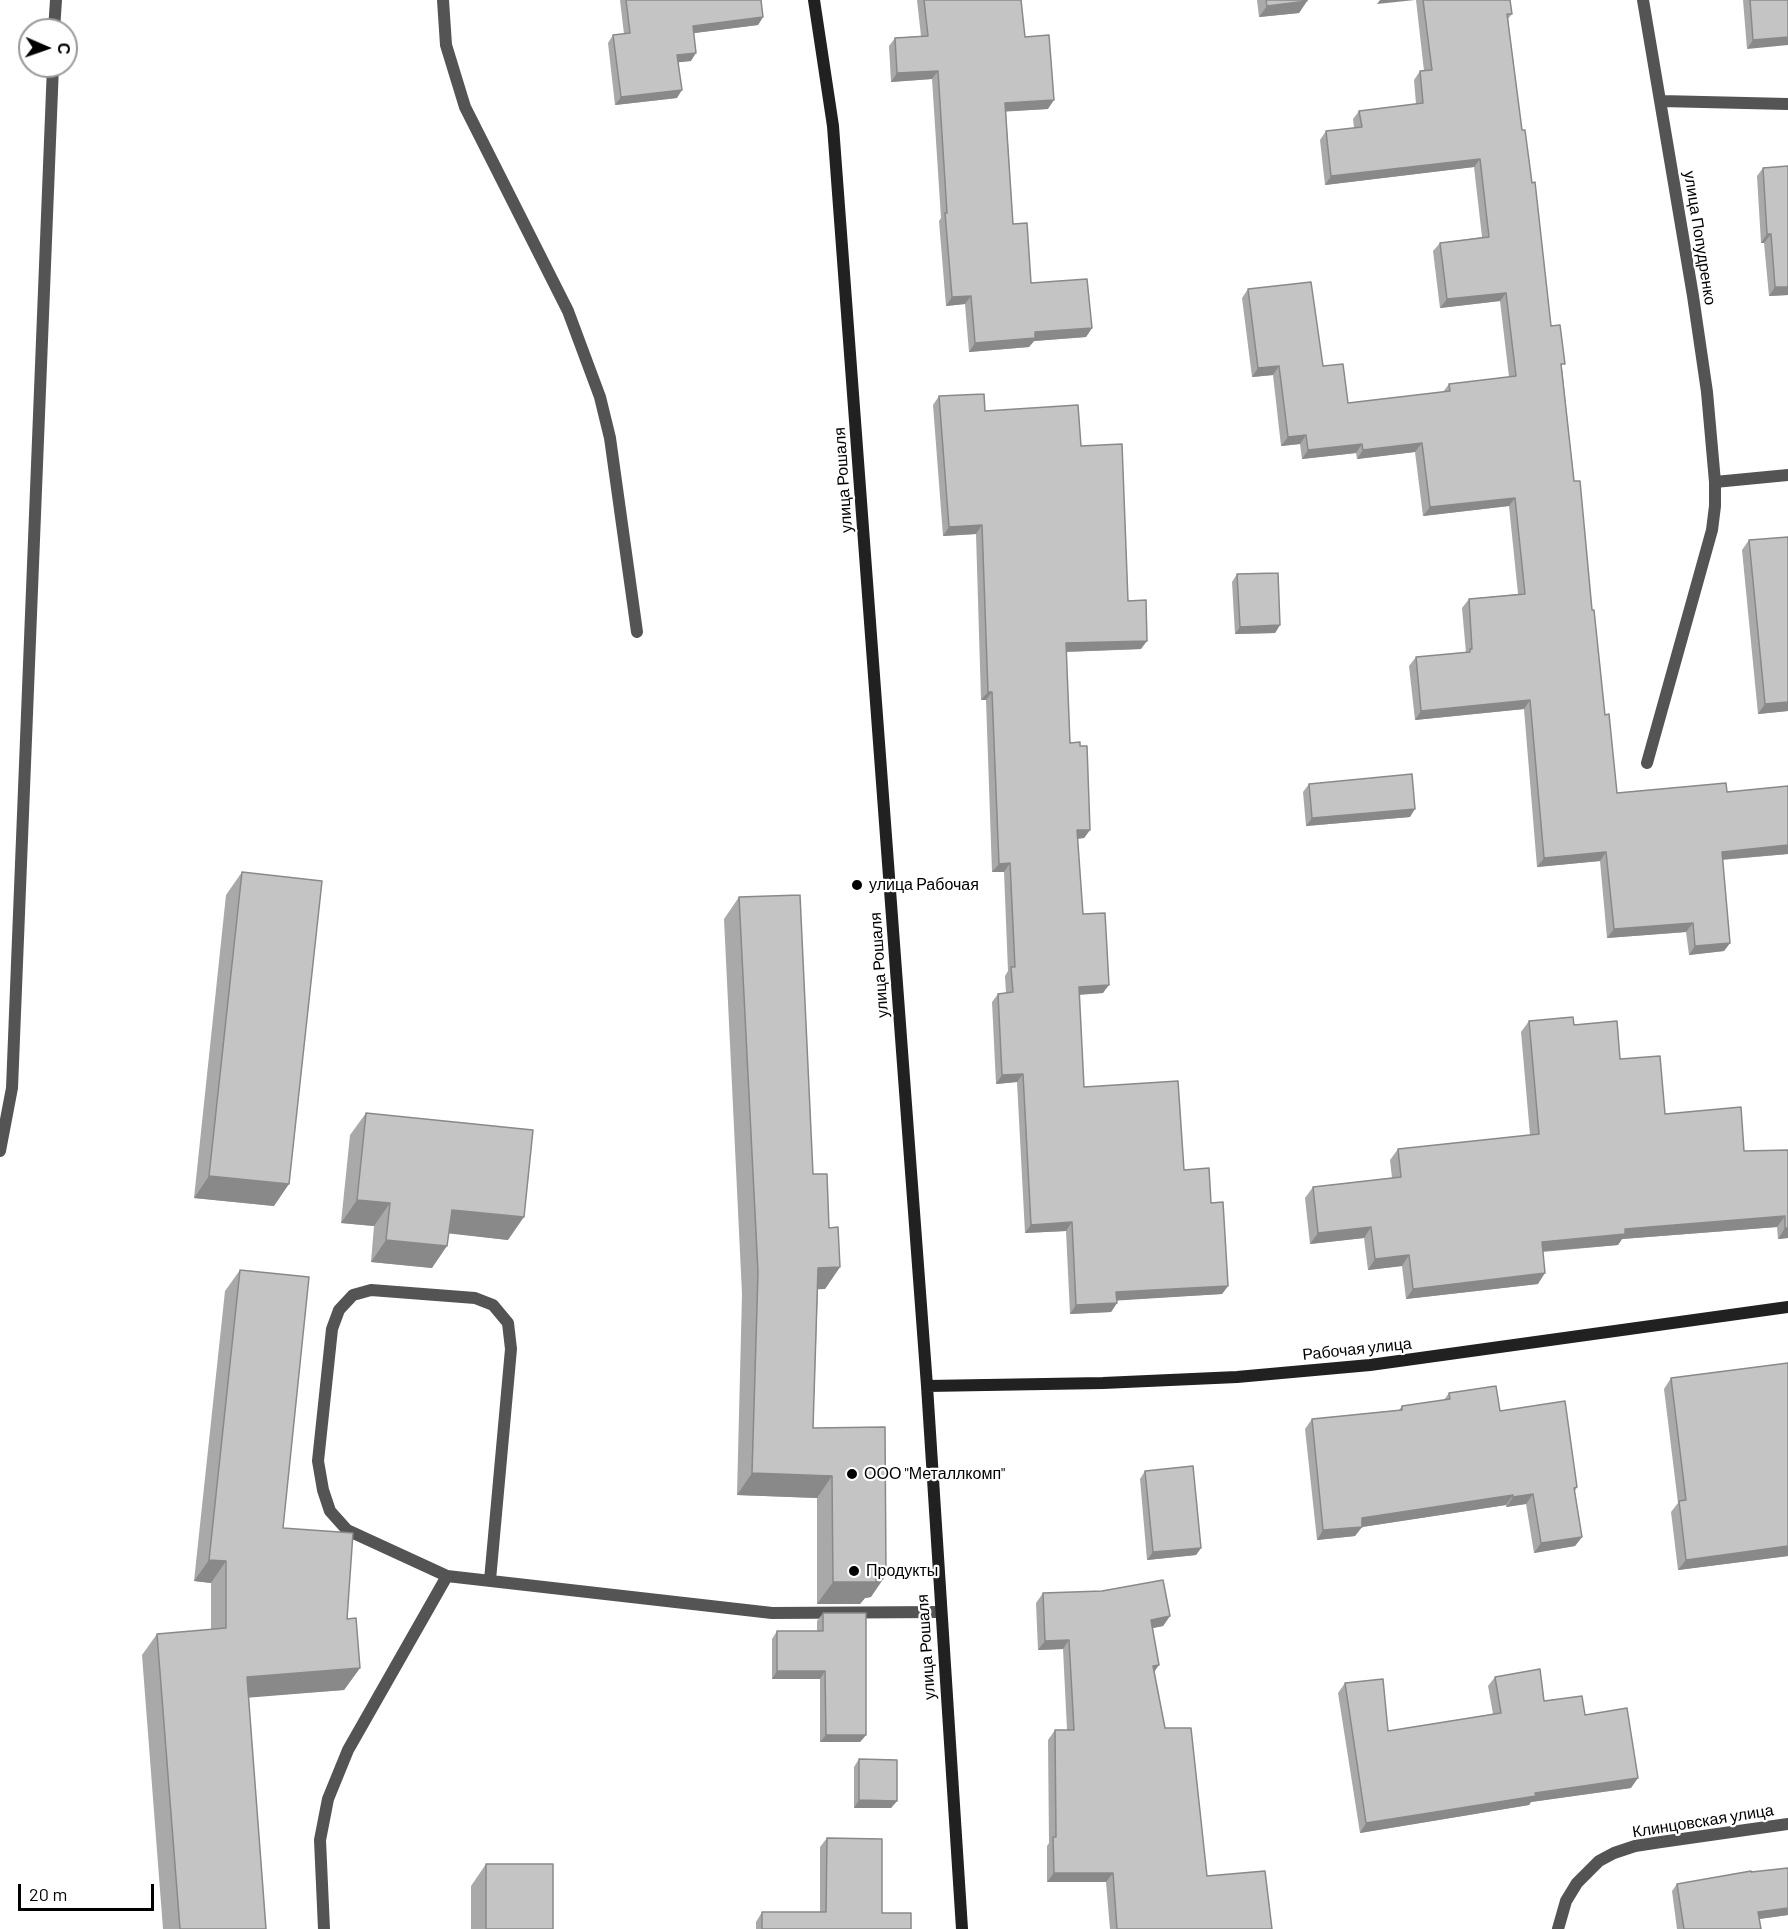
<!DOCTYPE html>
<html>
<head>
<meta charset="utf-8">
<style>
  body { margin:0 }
  #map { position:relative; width:1788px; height:1929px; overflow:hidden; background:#fff; font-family:Barlow,sans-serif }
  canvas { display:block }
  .north { position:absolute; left:18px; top:18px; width:60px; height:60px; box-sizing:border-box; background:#fff; border:2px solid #999; border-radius:50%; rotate:92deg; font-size:16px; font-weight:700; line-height:24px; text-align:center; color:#000 }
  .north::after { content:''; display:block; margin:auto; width:21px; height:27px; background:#000; clip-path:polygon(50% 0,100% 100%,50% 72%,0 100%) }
  .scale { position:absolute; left:18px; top:1884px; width:136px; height:27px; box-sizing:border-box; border:3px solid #000; border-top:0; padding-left:8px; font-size:18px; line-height:21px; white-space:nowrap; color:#000; -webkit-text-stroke:4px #fff; paint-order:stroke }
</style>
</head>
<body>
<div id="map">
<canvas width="1788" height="1929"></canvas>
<div class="north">С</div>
<div class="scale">20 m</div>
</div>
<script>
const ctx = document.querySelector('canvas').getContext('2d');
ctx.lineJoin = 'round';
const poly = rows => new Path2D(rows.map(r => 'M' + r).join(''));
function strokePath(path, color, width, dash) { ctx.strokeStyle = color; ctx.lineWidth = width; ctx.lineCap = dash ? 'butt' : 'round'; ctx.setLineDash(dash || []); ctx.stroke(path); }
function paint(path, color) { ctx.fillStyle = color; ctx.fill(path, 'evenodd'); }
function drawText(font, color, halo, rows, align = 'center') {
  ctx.font = font + ' Barlow,sans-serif'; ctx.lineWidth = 4.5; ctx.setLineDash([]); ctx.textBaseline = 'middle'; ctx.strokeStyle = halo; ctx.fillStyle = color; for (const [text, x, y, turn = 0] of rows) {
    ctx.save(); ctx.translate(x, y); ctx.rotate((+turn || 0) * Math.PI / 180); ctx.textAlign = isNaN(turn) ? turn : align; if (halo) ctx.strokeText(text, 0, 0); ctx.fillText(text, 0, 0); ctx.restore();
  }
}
strokePath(poly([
  [443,0,446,45,465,107,568,311,600,397,610,438,637,632],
  [54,30,56,0],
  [1647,763,1712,530,1715,506,1715,482],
  [0,1151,12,1088,53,66],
  [447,1576,347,1530,330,1511,323,1490,318,1461,332,1329,339,1310,353,1295,371,1290,475,1298,493,1305,508,1323,511,1349,490,1580],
  [324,1929,320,1840,328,1799,348,1750,447,1576,772,1613,940,1612]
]), '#545454', 12);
strokePath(poly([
  [1643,0,1693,296,1707,392,1715,482,1788,475],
  [1661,101,1788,104],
  [1558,1929,1566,1901,1577,1883,1599,1861,1614,1853,1635,1846,1661,1842,1788,1824]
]), '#545454', 12);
strokePath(poly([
  [814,0,833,126,927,1386,962,1929],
  [927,1386,1103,1383,1237,1377,1370,1365,1788,1307]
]), '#212121', 12);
paint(poly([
  [620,0,761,0,763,17,758,25,694,33,691,61,678,62,677,98,615,105,608,43,613,35,624,34],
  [917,0,1021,0,1025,37,1048,109,1006,111,1013,224,1031,283,1092,328,1086,337,1034,341,1029,347,969,352,965,304,946,306,939,221,941,218,932,79,891,82,889,46,895,38,921,36],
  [1257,0,1307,0,1307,1,1299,13,1259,17],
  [1416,0,1510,0,1512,14,1508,19,1522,130,1532,183,1551,326,1562,368,1574,481,1592,610,1605,715,1617,793,1727,792,1788,786,1788,854,1722,860,1730,943,1724,951,1689,955,1686,932,1607,938,1600,861,1537,867,1524,709,1415,720,1409,666,1416,657,1466,653,1462,608,1469,599,1518,594,1509,506,1423,516,1415,452,1357,459,1356,453,1302,459,1300,444,1281,446,1273,375,1252,377,1242,298,1248,289,1323,366,1348,403,1443,392,1449,384,1509,377,1500,301,1440,308,1433,251,1440,243,1482,237,1474,167,1325,185,1320,140,1326,131,1354,128,1353,119,1359,111,1416,104,1414,80,1420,71,1424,71],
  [1743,0,1788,0,1747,49],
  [1788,166,1788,295,1769,296,1764,243,1761,243,1757,176,1763,168],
  [939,396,985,411,1081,446,1128,601,1141,649,1066,652,1070,743,1090,830,1084,838,1077,839,1083,914,1103,993,1079,995,1084,1087,1184,1170,1211,1203,1228,1286,1222,1294,1116,1300,1117,1303,1111,1312,1070,1314,1066,1231,1025,1233,1017,1082,996,1084,992,1002,998,994,1006,993,1005,976,1008,971,1004,872,992,872,986,700,981,700,976,534,943,536,933,405],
  [1749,540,1788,711,1758,714,1742,550],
  [1237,574,1280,625,1275,633,1235,634,1232,582],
  [1309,784,1410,817,1306,826,1303,792],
  [242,872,274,1206,194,1198,226,895],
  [739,897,813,1174,840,1267,825,1289,818,1289,813,1428,885,1427,871,1597,865,1598,860,1604,817,1604,817,1498,737,1495,742,1294,724,919],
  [1529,1021,1574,1025,1620,1059,1665,1114,1744,1151,1788,1150,1788,1238,1778,1239,1777,1227,1622,1239,1618,1245,1543,1252,1538,1284,1406,1299,1402,1266,1368,1270,1364,1238,1310,1244,1305,1198,1313,1187,1392,1178,1390,1160,1398,1149,1530,1135,1521,1032],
  [366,1113,508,1240,449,1233,432,1268,371,1262,374,1226,341,1223,350,1135],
  [240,1270,283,1528,347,1619,360,1668,344,1690,248,1697,266,1929,163,1929,142,1655,157,1634,211,1630,211,1583,194,1581,225,1291],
  [1671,1378,1788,1556,1678,1570,1671,1512,1678,1503,1664,1389],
  [1449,1393,1500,1411,1577,1487,1575,1491,1582,1537,1575,1546,1534,1553,1526,1504,1506,1507,1506,1505,1362,1527,1355,1536,1317,1540,1305,1429,1312,1419,1399,1410,1402,1406,1444,1400],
  [1145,1471,1201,1548,1196,1555,1147,1560,1140,1479],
  [1043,1593,1170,1616,1163,1626,1152,1628,1154,1672,1165,1728,1207,1876,1272,1929,1110,1929,1106,1882,1047,1882,1047,1846,1049,1843,1048,1740,1055,1730,1067,1730,1063,1649,1038,1650,1036,1603],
  [823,1613,866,1735,860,1742,820,1742,820,1679,772,1679,772,1639,777,1631,817,1631,817,1621],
  [1495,1677,1544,1701,1585,1715,1631,1788,1531,1802,1529,1805,1360,1833,1338,1693,1345,1683,1388,1731,1493,1714,1488,1686],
  [859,1759,897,1801,891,1808,854,1808,854,1767],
  [827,1838,882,1913,911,1929,756,1929,756,1922,762,1912,820,1912,820,1847],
  [486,1864,553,1929,471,1929,471,1886],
  [1751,1872,1788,1915,1759,1919,1761,1929,1677,1929,1672,1891,1677,1884]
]), '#a9a9a9');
paint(poly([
  [1380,0,1415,0,1377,4],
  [1307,1,1299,13,1259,17,1267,6],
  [763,17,758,25,687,34,693,26],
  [1788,37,1788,45,1747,49,1753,40],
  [696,53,691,61,672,63,677,55],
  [938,71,932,79,891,82,897,73],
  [682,90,677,98,615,105,621,97],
  [1054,100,1048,109,999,112,1005,103],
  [1480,159,1474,167,1325,185,1331,176],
  [1767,234,1771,234,1764,243,1761,243],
  [1775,287,1788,287,1788,295,1769,296],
  [1506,293,1500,301,1440,308,1447,299],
  [971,296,965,304,946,306,952,297],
  [1092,328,1086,337,1034,341,1029,347,969,352,975,343,1035,332],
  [1279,366,1273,375,1252,377,1258,368],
  [1306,435,1300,444,1281,446,1288,437],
  [1422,443,1415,452,1357,459,1363,450],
  [1362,444,1356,453,1302,459,1308,450],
  [1515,498,1509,506,1423,516,1430,507],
  [982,525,976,534,943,536,949,527],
  [1280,625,1275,633,1235,634,1240,627],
  [1147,641,1141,649,1060,652,1066,643],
  [988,692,992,692,986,700,981,700],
  [1530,700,1524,709,1415,720,1421,711],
  [1788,702,1788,711,1758,714,1765,704],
  [1415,809,1410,817,1306,826,1312,818],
  [1077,830,1090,830,1084,838,1071,839],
  [1788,845,1788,854,1716,860,1722,852],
  [1606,852,1600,861,1537,867,1544,858],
  [1010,863,1004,872,992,872,999,864],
  [1693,923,1686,932,1607,938,1614,929],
  [1730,943,1724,951,1689,955,1695,946],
  [1109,985,1103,993,1073,995,1079,987],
  [1023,1074,1017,1082,996,1084,1002,1075],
  [209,1176,289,1184,274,1206,194,1198],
  [357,1200,390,1203,374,1226,341,1223],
  [452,1210,524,1217,508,1240,436,1232],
  [1785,1216,1777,1227,1622,1239,1618,1245,1534,1252,1542,1242,1625,1229],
  [1072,1222,1066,1231,1025,1233,1031,1225],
  [1371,1227,1364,1238,1310,1244,1318,1233],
  [1785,1228,1788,1228,1788,1238,1778,1239],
  [386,1240,447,1246,432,1268,371,1262],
  [1409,1255,1402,1266,1368,1270,1375,1259],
  [840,1267,825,1289,803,1290,818,1268],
  [1545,1273,1538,1284,1406,1299,1413,1289],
  [1228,1286,1222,1294,1110,1301,1116,1292],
  [1117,1303,1111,1312,1070,1314,1076,1305],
  [752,1473,832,1476,817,1498,737,1495],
  [1533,1494,1526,1504,1506,1507,1513,1497],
  [1513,1495,1506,1505,1362,1527,1355,1536,1317,1540,1323,1530,1362,1518],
  [1582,1537,1575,1546,1534,1553,1541,1543],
  [1788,1546,1788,1556,1678,1570,1686,1560],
  [1201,1548,1196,1555,1147,1560,1153,1552],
  [209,1560,226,1561,211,1583,194,1581],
  [876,1575,886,1575,871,1597,865,1598,860,1604,817,1604,833,1582],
  [1170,1616,1163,1626,1144,1630,1151,1620],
  [1069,1640,1063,1649,1038,1650,1045,1641],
  [1159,1665,1152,1675,1153,1666],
  [360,1668,344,1690,232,1699,247,1677],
  [777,1671,825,1671,820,1679,772,1679],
  [826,1735,866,1735,860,1742,820,1742],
  [1638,1778,1631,1788,1531,1802,1529,1805,1360,1833,1366,1823,1535,1793],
  [859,1800,897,1801,891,1808,854,1808],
  [1054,1873,1113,1873,1106,1882,1047,1882],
  [1788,1908,1788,1915,1752,1920,1758,1912]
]), '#898989');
const building = poly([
  [626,0,761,0,763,17,693,26,696,53,677,55,682,90,621,97,613,35,630,33,626,0],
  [924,0,1021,0,1025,37,1049,35,1054,100,1005,103,1013,224,1027,223,1031,283,1087,279,1092,328,1035,332,1035,338,975,343,971,296,952,297,945,213,947,213,938,71,897,73,895,38,928,36,924,0],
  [1266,0,1307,0,1307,1,1267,6,1266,0],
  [1423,0,1510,0,1512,14,1507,14,1522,130,1525,130,1532,183,1535,182,1551,326,1560,325,1565,364,1561,364,1574,481,1580,481,1592,610,1594,610,1605,715,1609,714,1617,793,1726,783,1727,792,1788,786,1788,845,1722,852,1730,943,1695,946,1693,923,1614,929,1606,852,1544,858,1530,700,1421,711,1416,657,1470,652,1470,649,1472,649,1469,599,1525,594,1515,498,1430,507,1422,443,1363,450,1362,444,1308,450,1306,435,1288,437,1279,366,1258,368,1248,289,1311,282,1323,366,1343,364,1348,403,1450,391,1449,384,1516,376,1506,293,1447,299,1440,243,1489,237,1480,159,1331,176,1326,131,1362,127,1359,111,1423,103,1420,71,1432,70,1423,0],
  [1750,0,1788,0,1788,37,1753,40,1750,0],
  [1788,166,1788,287,1775,287,1771,234,1767,234,1763,168,1788,166],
  [984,394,985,411,1078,405,1081,446,1122,444,1128,601,1146,600,1147,641,1066,643,1070,743,1080,742,1080,746,1087,746,1090,830,1077,830,1083,914,1105,913,1109,985,1079,987,1084,1087,1178,1081,1184,1170,1209,1168,1211,1203,1223,1202,1228,1286,1116,1292,1117,1303,1076,1305,1072,1222,1031,1225,1023,1074,1002,1075,998,994,1013,992,1011,967,1015,967,1010,863,999,864,992,692,988,692,982,525,949,527,939,396,984,394],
  [1788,537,1788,702,1765,704,1749,540,1788,537],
  [1278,573,1280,625,1240,627,1237,574,1278,573],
  [1412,774,1415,809,1312,818,1309,784,1412,774],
  [242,872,322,881,289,1184,209,1176,242,872],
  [800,895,813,1174,827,1174,829,1228,838,1227,840,1267,818,1268,813,1428,885,1427,886,1575,876,1575,876,1582,833,1582,832,1476,752,1473,758,1272,739,897,800,895],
  [1573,1017,1574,1025,1617,1021,1620,1059,1660,1056,1665,1114,1741,1107,1744,1151,1788,1150,1788,1228,1785,1228,1785,1216,1625,1229,1625,1234,1542,1242,1545,1273,1413,1289,1409,1255,1375,1259,1371,1227,1318,1233,1313,1187,1401,1177,1398,1149,1539,1134,1529,1021,1573,1017],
  [366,1113,533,1130,524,1217,452,1210,447,1246,386,1240,390,1203,357,1200,366,1113],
  [240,1270,309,1277,283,1528,353,1533,347,1619,356,1618,360,1668,247,1677,266,1929,180,1929,157,1634,226,1628,226,1561,209,1560,240,1270],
  [1788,1363,1788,1546,1686,1560,1679,1501,1686,1500,1671,1378,1788,1363],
  [1496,1386,1500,1411,1565,1401,1577,1487,1574,1488,1582,1537,1541,1543,1533,1494,1513,1497,1513,1495,1362,1518,1362,1527,1323,1530,1312,1419,1402,1410,1402,1406,1450,1399,1449,1393,1496,1386],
  [1193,1466,1201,1548,1153,1552,1145,1471,1193,1466],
  [1163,1580,1170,1616,1151,1620,1159,1665,1153,1666,1165,1728,1191,1728,1207,1876,1265,1871,1272,1929,1117,1929,1113,1873,1054,1873,1053,1837,1056,1837,1055,1730,1074,1730,1069,1640,1045,1641,1043,1593,1102,1591,1163,1580],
  [823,1613,866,1613,866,1735,826,1735,825,1671,777,1671,777,1631,823,1631,823,1613],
  [1540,1669,1544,1701,1582,1696,1585,1715,1627,1708,1638,1778,1535,1793,1536,1796,1366,1823,1345,1683,1383,1679,1388,1731,1501,1713,1495,1677,1540,1669],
  [859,1759,897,1760,897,1801,859,1800,859,1759],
  [827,1838,882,1839,882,1913,911,1913,911,1929,762,1929,762,1912,826,1912,827,1838],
  [486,1864,553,1864,553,1929,486,1929,486,1864],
  [1788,1868,1788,1908,1758,1912,1761,1929,1684,1929,1677,1884,1751,1871,1751,1872,1788,1868]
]);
paint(building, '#c4c4c4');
strokePath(building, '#898989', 1.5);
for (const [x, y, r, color] of [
  [857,885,6,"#000"],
  [852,1474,6,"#000"],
  [854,1571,6,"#000"]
]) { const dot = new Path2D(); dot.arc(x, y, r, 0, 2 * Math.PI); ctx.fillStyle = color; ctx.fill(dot); strokePath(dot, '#fff', 2); }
drawText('16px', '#000', '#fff', [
  ["улица Попудренко",1700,238,81],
  ["улица Рошаля",843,480,-94],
  ["улица Рошаля",879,965,-94],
  ["Рабочая улица",1357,1349,-6],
  ["улица Рошаля",926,1647,-94],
  ["Клинцовская улица",1703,1821,-9]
]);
drawText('16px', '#000', '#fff', [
  ["улица Рабочая",869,885],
  ["ООО \"Металлкомп\"",864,1474],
  ["Продукты",866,1571]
], 'left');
</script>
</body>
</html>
